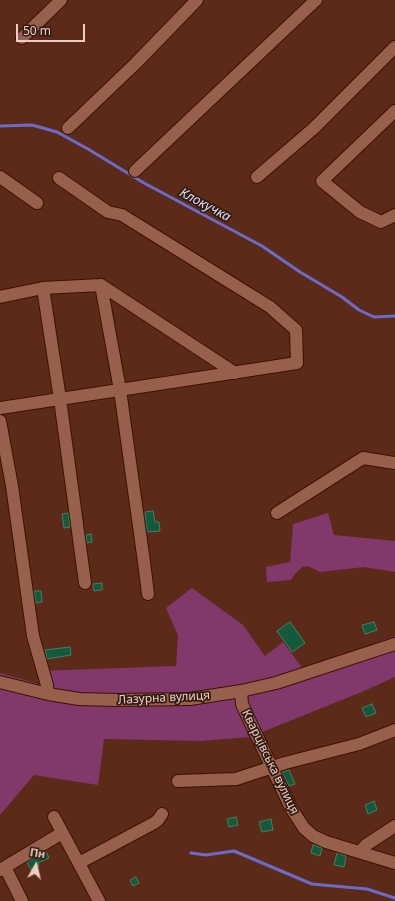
<!DOCTYPE html>
<html>
<head>
<meta charset="utf-8">
<style>
  body { margin:0 }
  #map { position:relative; width:395px; height:901px; overflow:hidden; background:#5c2a18; font-family:"Noto Sans",sans-serif }
  canvas { display:block }
  .north { position:absolute; left:16px; top:845px; width:40px; height:40px; -webkit-text-stroke:3px #311b13; paint-order:stroke; rotate:8deg; font-size:11px; font-weight:700; line-height:16px; text-align:center; color:#eecec3 }
  .north::after { content:''; display:block; margin:auto; width:14px; height:18px; background:#eecec3; clip-path:polygon(50% 0,100% 100%,50% 72%,0 100%) }
  .scale { position:absolute; left:16px; top:24px; width:69px; height:18px; box-sizing:border-box; border:2px solid #eecec3; border-top:0; padding-left:5px; font-size:12px; line-height:14px; white-space:nowrap; color:#eecec3; -webkit-text-stroke:3px #311b13; paint-order:stroke }
</style>
</head>
<body>
<div id="map">
<canvas width="395" height="901"></canvas>
<div class="north">Пн</div>
<div class="scale">50 m</div>
</div>
<script>
const ctx = document.querySelector('canvas').getContext('2d');
ctx.lineJoin = 'round';
function paint(path, color) { ctx.fillStyle = color; ctx.fill(path, 'evenodd'); }
const poly = rows => new Path2D(rows.map(r => 'M' + r).join(''));
function strokePath(path, color, width, dash) { ctx.strokeStyle = color; ctx.lineWidth = width; ctx.lineCap = dash ? 'butt' : 'round'; ctx.setLineDash(dash || []); ctx.stroke(path); }
function drawText(font, color, halo, rows, align = 'center') {
  ctx.font = font + ' "Noto Sans",sans-serif'; ctx.lineWidth = 3.5; ctx.setLineDash([]); ctx.textBaseline = 'middle'; ctx.strokeStyle = halo; ctx.fillStyle = color; for (const [text, x, y, turn = 0] of rows) {
    ctx.save(); ctx.translate(x, y); ctx.rotate((+turn || 0) * Math.PI / 180); ctx.textAlign = isNaN(turn) ? turn : align; if (halo) ctx.strokeText(text, 0, 0); ctx.fillText(text, 0, 0); ctx.restore();
  }
}
paint(poly([
  [328,513,334,535,395,541,395,572,364,567,320,572,308,566,302,567,295,574,291,580,267,582,266,567,290,562,293,524],
  [192,588,243,625,265,656,283,642,303,669,395,636,395,677,364,691,250,737,201,741,104,739,98,785,34,775,0,815,0,673,39,684,38,671,176,666,178,635,166,608]
]), '#81386b');
strokePath(poly([
  [0,126,32,125,57,132,88,149,144,183,262,246,300,272,342,297,359,310,374,317,395,316],
  [191,853,206,855,234,851,312,884,367,889,395,898]
]), '#6b6cc8', 3);
const building = poly([
  [153,511,155,522,159,522,160,531,147,532,145,512,153,511],
  [68,513,70,527,64,528,62,514,68,513],
  [91,534,92,542,87,543,86,535,91,534],
  [102,583,102,590,94,591,93,584,102,583],
  [34,591,41,591,42,602,36,603,34,591],
  [290,622,305,643,292,652,277,631,290,622],
  [374,622,377,630,365,634,362,625,374,622],
  [70,647,71,655,47,659,45,650,70,647],
  [372,704,376,713,366,717,362,708,372,704],
  [289,770,295,784,289,786,282,772,289,770],
  [374,801,377,810,368,814,365,805,374,801],
  [236,817,238,825,229,827,227,819,236,817],
  [271,819,273,830,262,832,259,822,271,819],
  [313,845,322,848,320,856,311,853,313,845],
  [46,851,49,858,38,863,39,866,31,870,27,862,46,851],
  [337,853,346,856,344,867,334,865,337,853],
  [136,877,139,883,133,886,130,880,136,877]
]);
paint(building, '#15593c');
strokePath(building, '#458063', 1);
const minor = poly([
  [22,38,61,0],
  [395,111,322,181,360,212,381,222,395,215],
  [68,128,136,63,197,0],
  [135,171,316,0],
  [0,177,37,203],
  [257,177,314,128,395,47],
  [101,285,120,390,144,562,148,594],
  [43,288,60,399,85,583],
  [0,297,43,288,101,285,235,373],
  [0,408,297,363,296,330,270,307,122,215,108,212,59,178],
  [0,421,12,486,33,636,47,685,48,694],
  [277,513,363,458,395,463],
  [0,682,48,694,79,699,116,700,190,699,241,691,276,683,395,644],
  [241,691,242,704,246,713,291,808,304,828,313,836,326,842,395,863],
  [178,781,236,779,285,763,359,744,395,730],
  [54,817,99,901],
  [360,852,366,845,395,826],
  [79,863,154,823,158,820,162,814],
  [5,867,22,901],
  [0,870,62,833]
]);
strokePath(minor, '#3f1000', 14);
strokePath(minor, '#97604d', 12);
drawText('12px', '#eecec3', '#311b13', [
  ["Лазурна вулиця",164,698,-3],
  ["Кварцівська вулиця",270,762,64]
]);
drawText('italic 13px', '#dde0f9', '#311b13', [
  ["Клокучка",205,205,28]
]);
</script>
</body>
</html>
